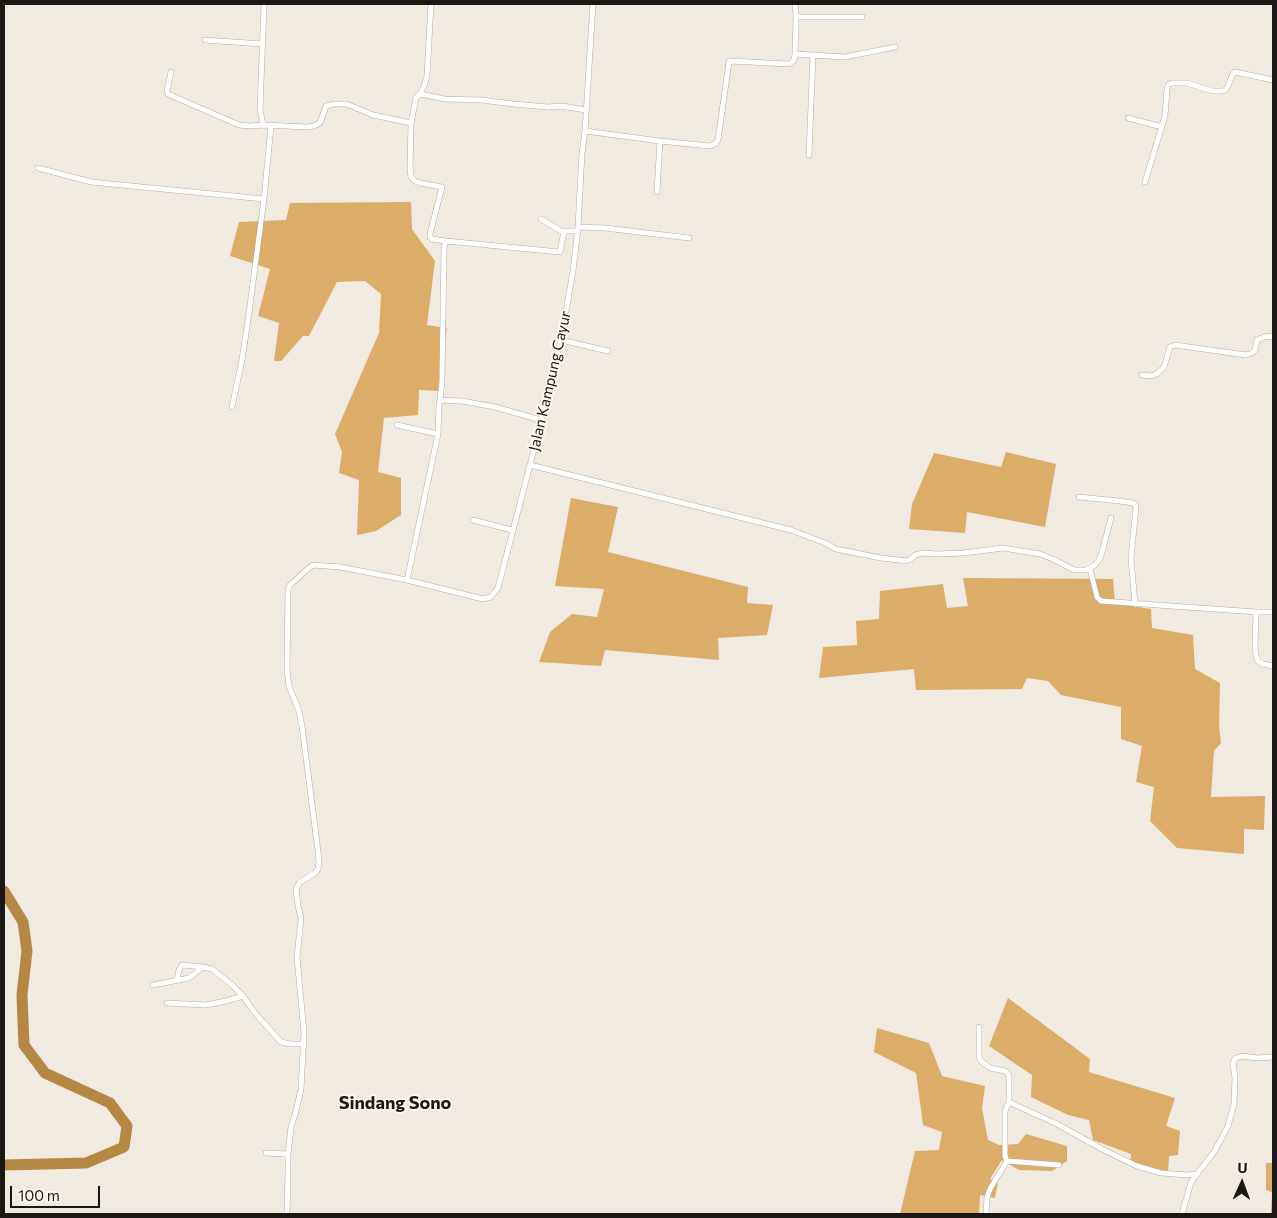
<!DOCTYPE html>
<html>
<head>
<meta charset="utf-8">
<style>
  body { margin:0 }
  #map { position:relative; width:1277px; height:1218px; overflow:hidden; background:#f1eae1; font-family:Commissioner,sans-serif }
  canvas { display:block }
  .frame { position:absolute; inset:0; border:5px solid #1a1714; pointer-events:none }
  .north { position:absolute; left:1217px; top:1158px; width:50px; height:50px; -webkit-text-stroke:4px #fef7ee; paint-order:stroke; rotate:2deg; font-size:14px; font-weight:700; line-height:20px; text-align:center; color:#1a1714 }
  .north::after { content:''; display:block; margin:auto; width:18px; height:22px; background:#1a1714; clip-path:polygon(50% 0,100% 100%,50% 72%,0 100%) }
  .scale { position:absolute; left:10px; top:1186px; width:90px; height:22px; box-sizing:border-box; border:2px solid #1a1714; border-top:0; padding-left:6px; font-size:15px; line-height:18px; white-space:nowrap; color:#1a1714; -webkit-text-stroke:4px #fef7ee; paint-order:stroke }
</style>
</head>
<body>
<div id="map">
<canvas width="1277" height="1218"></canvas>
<div class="frame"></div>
<div class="north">U</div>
<div class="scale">100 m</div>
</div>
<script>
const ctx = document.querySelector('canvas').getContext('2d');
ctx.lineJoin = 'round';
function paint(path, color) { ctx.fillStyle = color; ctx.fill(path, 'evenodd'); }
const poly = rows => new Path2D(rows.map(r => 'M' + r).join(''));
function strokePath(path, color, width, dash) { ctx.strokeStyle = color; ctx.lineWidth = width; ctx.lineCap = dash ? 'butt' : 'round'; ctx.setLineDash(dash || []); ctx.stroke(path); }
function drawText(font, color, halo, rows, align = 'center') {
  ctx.font = font + ' Commissioner,sans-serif'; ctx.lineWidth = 4; ctx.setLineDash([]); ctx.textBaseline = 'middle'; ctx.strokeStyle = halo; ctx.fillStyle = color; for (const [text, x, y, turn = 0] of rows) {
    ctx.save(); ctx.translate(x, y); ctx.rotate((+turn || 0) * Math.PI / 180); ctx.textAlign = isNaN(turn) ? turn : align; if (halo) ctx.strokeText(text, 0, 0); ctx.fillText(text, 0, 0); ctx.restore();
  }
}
paint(poly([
  [411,202,412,229,435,261,427,325,447,328,440,372,440,391,419,390,418,415,384,418,378,472,401,478,401,515,376,531,357,535,359,480,339,473,342,452,335,434,379,333,381,294,365,281,337,282,309,336,303,336,281,361,274,361,279,323,258,316,270,269,230,256,239,222,286,220,290,203],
  [1006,452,1056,464,1045,527,967,512,965,533,909,529,912,504,934,453,1001,467],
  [571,498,618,507,608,552,748,587,747,603,773,605,767,635,718,638,719,660,605,650,601,666,539,662,550,632,572,614,597,617,604,589,555,586],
  [963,578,1113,579,1115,603,1151,609,1152,628,1193,635,1195,669,1220,683,1219,727,1221,743,1214,751,1211,797,1265,796,1264,830,1244,829,1244,854,1177,848,1150,821,1154,787,1136,782,1142,746,1121,739,1121,707,1061,695,1048,681,1027,678,1022,689,916,690,914,669,819,678,823,647,857,645,856,621,879,619,880,591,943,584,947,608,968,606],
  [1008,998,1090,1059,1089,1072,1175,1098,1166,1126,1180,1131,1178,1155,1169,1156,1168,1173,1130,1166,1131,1154,1093,1140,1089,1120,1068,1115,1031,1097,1032,1075,989,1046],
  [877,1028,929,1043,942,1076,985,1086,982,1108,988,1140,999,1145,1018,1144,1026,1134,1067,1146,1067,1161,1052,1171,1019,1170,1002,1160,990,1179,998,1183,995,1198,980,1195,979,1214,900,1214,915,1151,939,1150,942,1132,923,1125,916,1073,874,1052],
  [1266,1163,1273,1163,1273,1214,1271,1214,1272,1192,1266,1190]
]), '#dcac69');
strokePath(poly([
  [4,891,23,922,27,951,22,995,24,1045,45,1073,110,1103,127,1126,124,1147,86,1163,4,1165]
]), '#b58744', 11);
const minor = poly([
  [264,4,260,109,263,125,307,127,314,126,320,123,326,106,334,104,347,104,373,115,411,123],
  [431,4,427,76,424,86,420,94,445,99,481,100,513,104,548,107,562,106,586,110],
  [796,17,862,17],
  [205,40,262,44],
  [795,54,845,57,895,47],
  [171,72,167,91,168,94,239,125,250,126,263,125],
  [420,94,416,98,411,123,410,168,411,177,415,181,420,183,442,187,430,234,430,237,432,239,446,241,444,247,442,381,440,400],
  [1128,118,1162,127],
  [585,131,660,141,710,146,715,144,718,140,729,62,730,61,788,64,791,63,794,60,795,54,796,17,795,4],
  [809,155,813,55],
  [38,168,91,182,264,199],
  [1145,182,1165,116,1167,90,1168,85,1171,83,1187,83,1212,91,1224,91,1227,88,1233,74,1235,72,1273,80],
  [657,192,660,141],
  [541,219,561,231,578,231],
  [578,227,605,228,689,238],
  [446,241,560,252,564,231],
  [561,340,608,351],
  [1142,375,1152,376,1158,373,1164,367,1170,347,1172,346,1175,345,1246,355,1252,353,1255,350,1257,340,1264,337,1273,336],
  [232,407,242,360,249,313,264,199,271,126],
  [397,425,438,434,439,404,440,400,462,401,495,407,541,420],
  [530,465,791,530,825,543,836,549,881,558,899,560,906,561,911,559,915,555,923,553,937,554,964,553,1003,548,1040,554,1053,559,1074,570,1086,570,1095,565,1099,560,1102,552,1111,518],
  [1079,497,1119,501,1133,503,1135,504,1136,507,1131,558,1135,604],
  [473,520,512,530],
  [1090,569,1097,597,1101,601,1256,612,1273,612],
  [407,580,438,434],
  [1256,612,1255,648,1256,656,1258,661,1263,664,1273,666],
  [177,980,179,970,182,965,203,967,212,969,231,984,243,996,255,1013,281,1042,290,1044,304,1044],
  [153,985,189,978,203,967],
  [167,1003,206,1005,226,1001,243,996],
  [979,1027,979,1056,981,1061,990,1068,1005,1071,1009,1075,1009,1102,1057,1124,1104,1150,1137,1166,1161,1173,1187,1175,1197,1174],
  [1009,1102,1005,1111,1005,1156,1007,1161,1059,1165],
  [266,1153,288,1154],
  [287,1214,288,1171,288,1154,291,1127,295,1115,301,1089,304,1033,297,957,301,919,298,905,296,889,300,882,315,873,318,869,319,862,318,851,302,726,299,711,289,686,287,669,288,590,290,585,310,567,313,565,340,567,407,580,483,599,491,597,498,588,530,465,561,340,573,271,578,227,582,153,585,131,593,4],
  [986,1214,987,1197,990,1189,1007,1161],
  [1182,1214,1191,1182,1214,1152,1228,1126,1234,1104,1235,1077,1233,1064,1234,1060,1236,1058,1242,1056,1257,1058,1273,1057]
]);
strokePath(minor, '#b2aca3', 6);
strokePath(minor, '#fff', 5);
drawText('15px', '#1a1714', '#fef7ee', [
  ["Jalan Kampung Cayur",550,381,-77]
]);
drawText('bold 18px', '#1a1714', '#fef7ee', [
  ["Sindang Sono",395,1103]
]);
</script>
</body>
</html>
